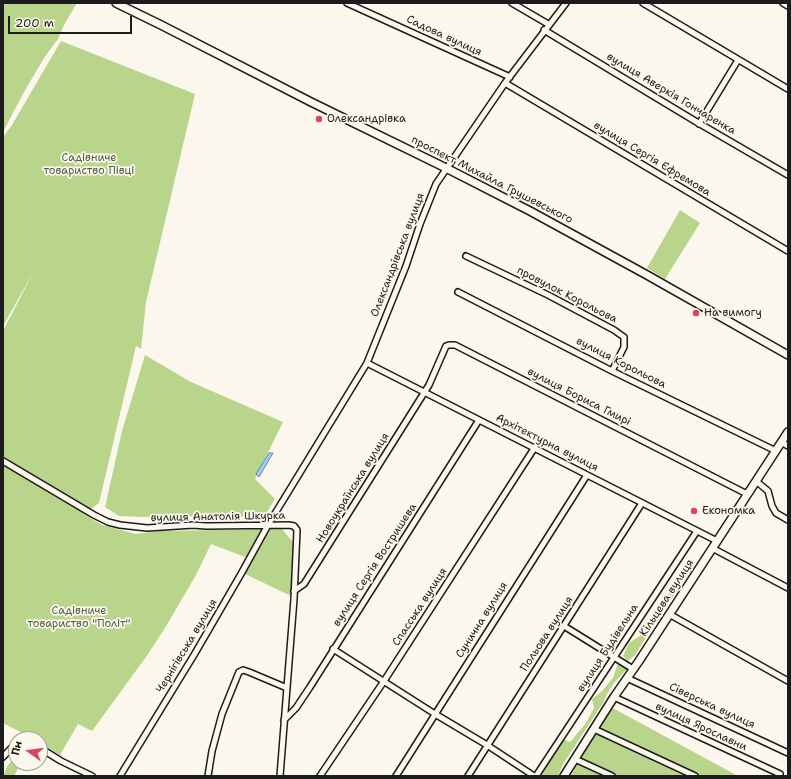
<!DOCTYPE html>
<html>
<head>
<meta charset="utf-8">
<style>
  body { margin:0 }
  #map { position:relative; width:791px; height:779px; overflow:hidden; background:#fbf7ec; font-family:"Shantell Sans",sans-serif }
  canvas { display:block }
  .frame { position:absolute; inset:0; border:4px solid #1c1c1c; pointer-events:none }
  .north { position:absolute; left:8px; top:731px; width:40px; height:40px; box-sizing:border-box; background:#fbf7ec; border:1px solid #a29f99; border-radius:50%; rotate:284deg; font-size:11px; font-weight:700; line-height:16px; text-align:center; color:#1c1c1c }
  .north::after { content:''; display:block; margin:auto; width:14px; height:18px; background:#d1495b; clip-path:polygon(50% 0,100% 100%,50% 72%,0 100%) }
  .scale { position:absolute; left:8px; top:16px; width:124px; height:18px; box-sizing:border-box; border:2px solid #1c1c1c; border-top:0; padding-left:5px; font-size:12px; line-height:14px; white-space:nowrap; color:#1c1c1c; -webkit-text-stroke:3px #fbf7ec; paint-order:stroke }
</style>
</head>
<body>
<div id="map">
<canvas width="791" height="779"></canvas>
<div class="frame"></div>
<div class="north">Пн</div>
<div class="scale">200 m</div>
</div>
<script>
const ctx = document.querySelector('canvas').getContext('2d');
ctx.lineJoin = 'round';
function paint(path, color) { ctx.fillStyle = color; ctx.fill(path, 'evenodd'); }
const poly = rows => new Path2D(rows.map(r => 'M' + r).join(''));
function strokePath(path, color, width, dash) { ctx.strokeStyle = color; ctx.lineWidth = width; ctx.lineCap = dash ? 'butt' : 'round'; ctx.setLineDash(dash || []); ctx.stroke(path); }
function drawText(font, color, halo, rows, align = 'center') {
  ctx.font = font + ' "Shantell Sans",sans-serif'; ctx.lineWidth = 3.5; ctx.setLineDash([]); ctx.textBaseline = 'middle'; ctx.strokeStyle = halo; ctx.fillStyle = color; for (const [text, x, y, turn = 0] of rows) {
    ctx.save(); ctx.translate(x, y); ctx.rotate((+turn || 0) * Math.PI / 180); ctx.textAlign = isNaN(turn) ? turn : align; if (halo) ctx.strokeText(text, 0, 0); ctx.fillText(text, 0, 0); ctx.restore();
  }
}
paint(poly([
  [3,3,77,3,64,25,58,39,44,58,24,92,3,132],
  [61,41,195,94,146,302,141,349,136,346,99,503,84,514,102,525,136,534,159,531,282,529,292,541,295,548,291,596,245,574,253,560,211,544,196,575,165,628,146,657,92,731,78,724,60,755,40,743,40,739,25,739,26,735,3,723,3,331,34,271,3,326,3,137,12,125],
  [680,210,700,223,665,279,647,268],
  [145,355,191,382,283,422,255,479,275,499,264,517,215,516,142,517,119,516,105,507,122,431],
  [689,565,691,569,664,610,661,608,667,599,669,592,678,584,680,578,685,573],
  [657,619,635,655,628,661,623,656,629,643,644,633,645,625],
  [618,663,627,669,614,683,607,694,603,703,563,764,558,776,540,776,563,739,570,742,586,723,594,708,592,699,602,691,613,678],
  [609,706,738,776,571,776],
  [16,757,16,763,21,763,14,776,3,776,8,765]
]), '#b9d48b');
const water = poly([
  [269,453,273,453,259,477,256,474,269,453]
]);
paint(water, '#9eccf9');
strokePath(water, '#6a86a1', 1);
const street = poly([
  [347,3,510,77],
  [512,3,548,24],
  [643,3,788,89],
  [783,3,788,6],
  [544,30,695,121,788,175],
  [505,83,788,251],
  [699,124,738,60],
  [466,256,548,295,614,330,621,335,624,337,624,347,612,371],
  [458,292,612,371,776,451],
  [367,363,717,541],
  [781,442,788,446],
  [3,461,94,515,108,522,120,525,147,528,193,525,206,526,289,525,294,526,297,530,294,599,280,776],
  [756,481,768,491,772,506,776,513,788,520],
  [712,548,788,588],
  [294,591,304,584,429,385,446,346,449,345,455,345,747,494],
  [669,614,788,681],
  [564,626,633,669],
  [333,649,435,714,487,745,534,776],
  [627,678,788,753],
  [614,697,780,774],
  [284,720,296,708,310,687,479,420],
  [594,729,695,776],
  [40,748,61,761,92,776],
  [3,757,16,743],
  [575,759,612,776],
  [120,776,194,655,241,574,268,525,367,363,406,266,420,224,436,184,505,83,566,3],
  [208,776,212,751,222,714,239,672,243,670,249,672,287,688],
  [320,776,384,681,535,447],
  [396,776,587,475],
  [468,776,642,503],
  [536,776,697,531]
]);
const secondary = poly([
  [116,3,161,25,311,102,446,168,530,211,647,275,788,355],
  [564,776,614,697,639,661,788,432]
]);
strokePath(street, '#1c1c1c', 8);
strokePath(secondary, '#1c1c1c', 10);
strokePath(street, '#fbf7ec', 5);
strokePath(secondary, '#fbf7ec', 7);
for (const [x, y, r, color] of [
  [319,119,4,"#d1495b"],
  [696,313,4,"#d1495b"],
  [694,511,4,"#d1495b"]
]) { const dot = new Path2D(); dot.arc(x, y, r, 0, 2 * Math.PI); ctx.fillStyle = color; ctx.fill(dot); strokePath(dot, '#fbf7ec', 1.5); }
drawText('11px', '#1c1c1c', '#fbf7ec', [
  ["Садова вулиця",444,36,25],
  ["вулиця Аверкія Гончаренка",671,94,31],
  ["вулиця Сергія Єфремова",652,159,31],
  ["проспект Михайла Грушевського",492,180,27],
  ["Олександрівська вулиця",398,255,-69],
  ["провулок Корольова",567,295,27],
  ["вулиця Корольова",621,363,27],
  ["вулиця Бориса Гмирі",579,397,27],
  ["Архітектурна вулиця",547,443,27],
  ["Новоукраїнська вулиця",353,488,-58],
  ["вулиця Анатолія Шкурка",218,517,-1],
  ["вулиця Сергія Востришева",375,565,-57],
  ["Кільцева вулиця",667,598,-57],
  ["Спасська вулиця",420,607,-57],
  ["Сунична вулиця",482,620,-58],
  ["Польова вулиця",547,634,-57],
  ["Чернігівська вулиця",187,646,-59],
  ["вулиця Будівельна",608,648,-57],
  ["Сіверська вулиця",712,706,25],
  ["вулиця Ярославни",701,727,25]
]);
drawText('11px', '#1c1c1c', '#fbf7ec', [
  ["Олександрівка",327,119],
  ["На вимогу",704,313],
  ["Економка",702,511]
], 'left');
drawText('11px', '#535c43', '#fbf7ec', [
  ["Садівниче",89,158],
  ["товариство Півці",89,171],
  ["Садівниче",79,611],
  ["товариство \"Політ\"",79,624]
]);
</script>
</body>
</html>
